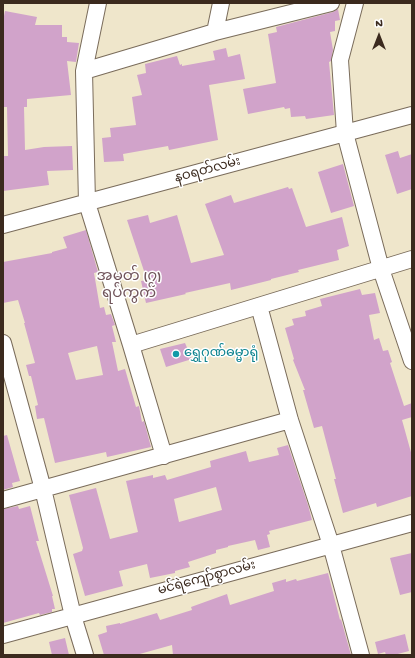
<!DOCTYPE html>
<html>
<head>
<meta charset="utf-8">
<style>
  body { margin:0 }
  #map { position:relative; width:415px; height:658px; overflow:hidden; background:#efe6cb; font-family:"Gochi Hand",sans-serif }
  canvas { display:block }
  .frame { position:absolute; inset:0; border:4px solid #3b2a1e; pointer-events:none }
  .north { position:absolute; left:359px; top:16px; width:40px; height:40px; -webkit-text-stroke:3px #fff; paint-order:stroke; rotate:0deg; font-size:11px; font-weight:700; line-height:16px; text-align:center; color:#3b2a1e }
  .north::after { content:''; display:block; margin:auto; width:14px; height:18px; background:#3b2a1e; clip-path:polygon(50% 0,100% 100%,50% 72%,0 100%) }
</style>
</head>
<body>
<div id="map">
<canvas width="415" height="658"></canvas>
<div class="frame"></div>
<div class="north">N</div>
</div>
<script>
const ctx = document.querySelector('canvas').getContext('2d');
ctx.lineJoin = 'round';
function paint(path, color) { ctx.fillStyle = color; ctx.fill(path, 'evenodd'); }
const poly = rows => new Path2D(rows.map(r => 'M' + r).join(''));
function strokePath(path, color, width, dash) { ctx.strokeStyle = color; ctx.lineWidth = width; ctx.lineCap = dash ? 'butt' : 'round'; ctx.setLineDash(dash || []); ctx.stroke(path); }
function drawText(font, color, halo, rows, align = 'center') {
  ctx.font = font + ' "Gochi Hand","Noto Sans Myanmar",sans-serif'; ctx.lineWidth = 3; ctx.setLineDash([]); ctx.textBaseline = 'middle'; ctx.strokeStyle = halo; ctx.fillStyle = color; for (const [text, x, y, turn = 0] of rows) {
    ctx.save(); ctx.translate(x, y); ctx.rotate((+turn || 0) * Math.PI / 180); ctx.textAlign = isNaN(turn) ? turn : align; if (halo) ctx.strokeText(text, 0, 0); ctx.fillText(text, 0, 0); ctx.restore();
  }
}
paint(poly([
  [338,9,340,20,335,21,335,31,330,32,333,50,331,61,329,62,334,115,306,119,305,116,291,117,290,108,285,109,284,107,248,114,243,89,276,83,268,34,277,32,276,27,333,12],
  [5,11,37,17,35,25,62,25,62,37,67,37,67,42,79,43,76,62,67,61,71,95,27,99,27,107,24,107,25,150,44,147,72,146,73,170,47,171,49,185,3,191,3,172,4,171,3,156,8,156,7,107,3,107,3,21],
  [226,48,228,57,240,54,245,79,209,85,218,140,169,150,168,146,123,154,124,161,104,162,102,138,111,137,110,128,136,125,132,97,142,95,137,75,146,73,145,64,177,56,180,65,182,64,182,66,215,60,213,51],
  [398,151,400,158,412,154,412,189,397,194,385,155],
  [343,164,354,206,331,213,318,172],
  [288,187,289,189,292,188,306,227,342,217,349,246,337,250,339,260,298,270,299,272,271,279,271,280,231,290,230,283,185,293,186,294,146,303,141,281,147,280,127,220,148,215,150,223,177,215,191,263,224,255,205,204,231,195,234,203],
  [86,230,98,272,94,273,100,308,104,307,106,315,111,314,115,325,112,326,116,342,112,342,118,371,125,369,136,407,139,406,142,422,144,421,151,447,107,457,106,452,55,463,44,418,37,419,35,406,38,405,31,376,29,376,26,365,35,363,24,323,25,323,18,300,3,303,3,262,52,253,52,252,67,248,63,237],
  [97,346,103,375,76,380,68,353],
  [360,289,362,295,375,293,380,313,369,315,374,340,379,338,383,351,388,350,392,362,390,363,404,406,412,403,412,417,402,420,412,456,412,496,377,507,376,503,343,513,334,479,336,479,322,426,314,428,303,390,305,390,293,360,294,359,285,328,294,325,292,319,306,316,305,311,322,306,320,299],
  [185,343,192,359,166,367,160,349],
  [7,435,20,481,12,483,13,487,3,490,3,436],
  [288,445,308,505,312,520,269,531,270,534,267,535,270,547,258,550,255,540,228,546,228,547,216,550,216,553,188,562,190,567,175,571,175,573,150,578,147,564,119,571,123,586,85,596,73,554,82,551,83,548,69,495,96,488,110,539,138,532,126,481,153,475,153,478,165,475,167,480,211,467,210,461,246,451,249,462,279,455,277,448],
  [216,487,222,510,179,522,174,499],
  [18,506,19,509,30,506,39,541,36,541,53,596,52,596,55,609,52,609,52,612,40,615,39,613,3,623,3,509],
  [412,553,412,592,400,595,390,558],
  [328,573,340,620,341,619,351,655,173,655,172,645,136,655,104,655,98,635,107,632,106,626,120,623,120,624,157,613,160,620,192,610,191,607,227,594,230,605,274,591,272,583,286,579,286,582,296,579,297,581],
  [405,634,409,651,394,655,386,655,385,652,378,654,375,642],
  [65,638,69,655,52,655,49,642]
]), '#d1a3ca');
const street = poly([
  [98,3,84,71,87,203,131,345,164,456],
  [355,3,340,60,345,133,381,269,412,361],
  [215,32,221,3],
  [84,71,215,32,331,3],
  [3,225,412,115],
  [259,306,290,420,331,545,361,655],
  [3,343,43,489,73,616,85,655],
  [131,345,412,259],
  [3,500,290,420],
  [3,635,412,523]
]);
strokePath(street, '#7a6c5b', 18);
strokePath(street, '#fff', 16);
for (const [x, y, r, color] of [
  [176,354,4,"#0f9aa8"]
]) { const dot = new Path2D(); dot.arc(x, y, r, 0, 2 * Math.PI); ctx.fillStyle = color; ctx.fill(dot); strokePath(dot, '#fff', 1.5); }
drawText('13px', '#3b2a1e', '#fff', [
  ["နဝရတ်လမ်း",208,171,-15],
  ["မင်ရဲကျော်စွာလမ်း",207,579,-15]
]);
drawText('13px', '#0d838f', '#fff', [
  ["ရွှေဂုဏ်ဓမ္မာရုံ",184,354]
], 'left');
drawText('15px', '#70545a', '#fff', [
  ["အမှတ် (၇)",129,278],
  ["ရပ်ကွက်",129,295]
]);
</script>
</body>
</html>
